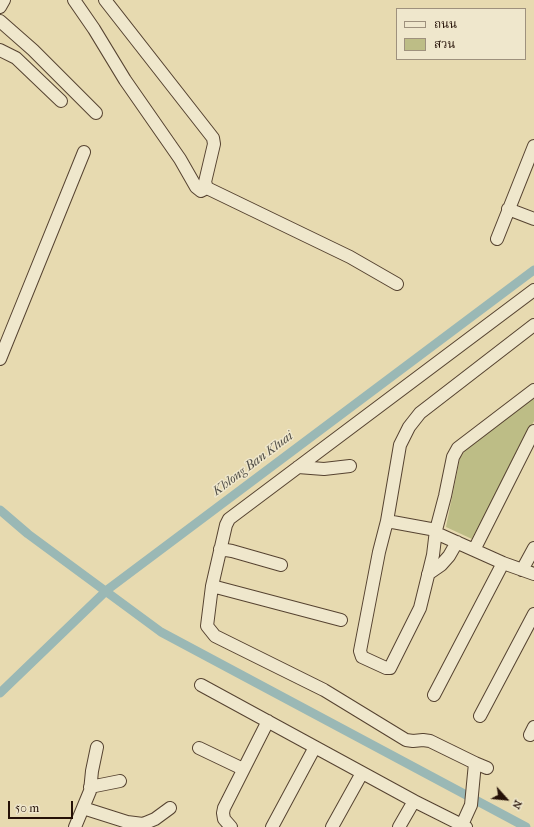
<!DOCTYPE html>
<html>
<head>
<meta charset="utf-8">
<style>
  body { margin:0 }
  #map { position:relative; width:534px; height:827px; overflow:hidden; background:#e7dab0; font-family:"IM FELL French Canon","Noto Serif Thai",serif }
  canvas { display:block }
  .legend { position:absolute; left:396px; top:8px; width:130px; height:52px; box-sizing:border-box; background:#efe7cc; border:1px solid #9e917d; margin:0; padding:5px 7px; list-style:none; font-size:12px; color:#251107 }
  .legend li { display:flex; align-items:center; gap:8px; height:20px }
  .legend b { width:20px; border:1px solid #9e917d }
  .north { position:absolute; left:486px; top:779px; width:40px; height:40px; -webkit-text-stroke:3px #efe7cc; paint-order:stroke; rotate:117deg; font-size:11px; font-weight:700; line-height:16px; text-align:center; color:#251107 }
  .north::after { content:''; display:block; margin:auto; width:14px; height:18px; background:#251107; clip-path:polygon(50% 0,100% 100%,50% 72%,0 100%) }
  .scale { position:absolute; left:8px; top:801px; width:65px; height:18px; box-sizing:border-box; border:2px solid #251107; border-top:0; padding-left:5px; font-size:12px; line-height:14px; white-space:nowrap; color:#251107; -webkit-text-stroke:3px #efe7cc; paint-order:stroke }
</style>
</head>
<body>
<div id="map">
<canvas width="534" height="827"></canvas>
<ul class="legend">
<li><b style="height:5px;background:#efe7cc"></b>ถนน</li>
<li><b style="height:11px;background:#bdbd86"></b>สวน</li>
</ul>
<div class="north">N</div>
<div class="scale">50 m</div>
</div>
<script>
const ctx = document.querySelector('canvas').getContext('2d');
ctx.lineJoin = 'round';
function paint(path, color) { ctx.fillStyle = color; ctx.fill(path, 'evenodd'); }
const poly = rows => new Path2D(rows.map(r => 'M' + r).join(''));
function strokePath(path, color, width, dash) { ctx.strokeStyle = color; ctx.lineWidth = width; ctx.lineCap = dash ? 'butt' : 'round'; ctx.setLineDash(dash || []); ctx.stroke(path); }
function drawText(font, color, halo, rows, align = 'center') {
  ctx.font = font + ' "IM FELL French Canon",serif'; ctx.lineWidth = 3; ctx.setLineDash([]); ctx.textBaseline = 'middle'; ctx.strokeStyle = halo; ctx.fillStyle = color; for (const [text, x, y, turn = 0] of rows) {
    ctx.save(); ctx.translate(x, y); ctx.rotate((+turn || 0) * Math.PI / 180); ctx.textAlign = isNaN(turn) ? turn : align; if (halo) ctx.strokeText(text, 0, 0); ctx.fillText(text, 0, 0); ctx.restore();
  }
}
paint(poly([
  [534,398,534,421,472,539,446,527,460,458,466,449]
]), '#bdbd86');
strokePath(poly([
  [0,510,28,534,161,632,526,827],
  [0,693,107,590,534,270]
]), '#9ab8b5', 9);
const minor = poly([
  [74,0,94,29,125,80,180,159,196,187,201,191,207,188],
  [105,0,213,138,214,144,205,182,207,188,350,257,397,284],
  [0,7,4,0],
  [0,21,33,50,96,113],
  [0,50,16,58,61,101],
  [508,209,534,219],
  [497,239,534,146],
  [534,325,420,413,409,427,400,445,387,521,379,552,360,651,362,657,386,668,390,668,420,608,433,555,436,530,445,496,453,457,458,448,534,390],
  [0,359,84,152],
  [298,467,324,469,350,466],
  [387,521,436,530],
  [436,533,503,563,534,574],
  [220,549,232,551,281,565],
  [474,550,534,431],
  [522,570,534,548],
  [428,574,441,565,449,556,457,542],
  [212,586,341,620],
  [201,685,414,801,466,827],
  [434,695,503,563],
  [480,716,534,614],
  [530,735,534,727],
  [199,748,243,769],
  [475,763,487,768],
  [90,787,120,781],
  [83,808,127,822,143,824,155,819,170,808],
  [75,827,90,791,92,771,97,747],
  [231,827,224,819,223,813,224,808,268,721],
  [272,827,315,747],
  [332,827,362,773],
  [399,827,414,801],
  [461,827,471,805,475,763,430,741,423,740,413,741,406,740,324,690,215,636,207,626,212,586,226,525,229,519,534,290]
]);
strokePath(minor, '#564331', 14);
strokePath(minor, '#efe7cc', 12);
drawText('italic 13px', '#4e4b44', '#efe7cc', [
  ["Khlong Ban Kluai",253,464,-37]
]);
</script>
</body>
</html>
